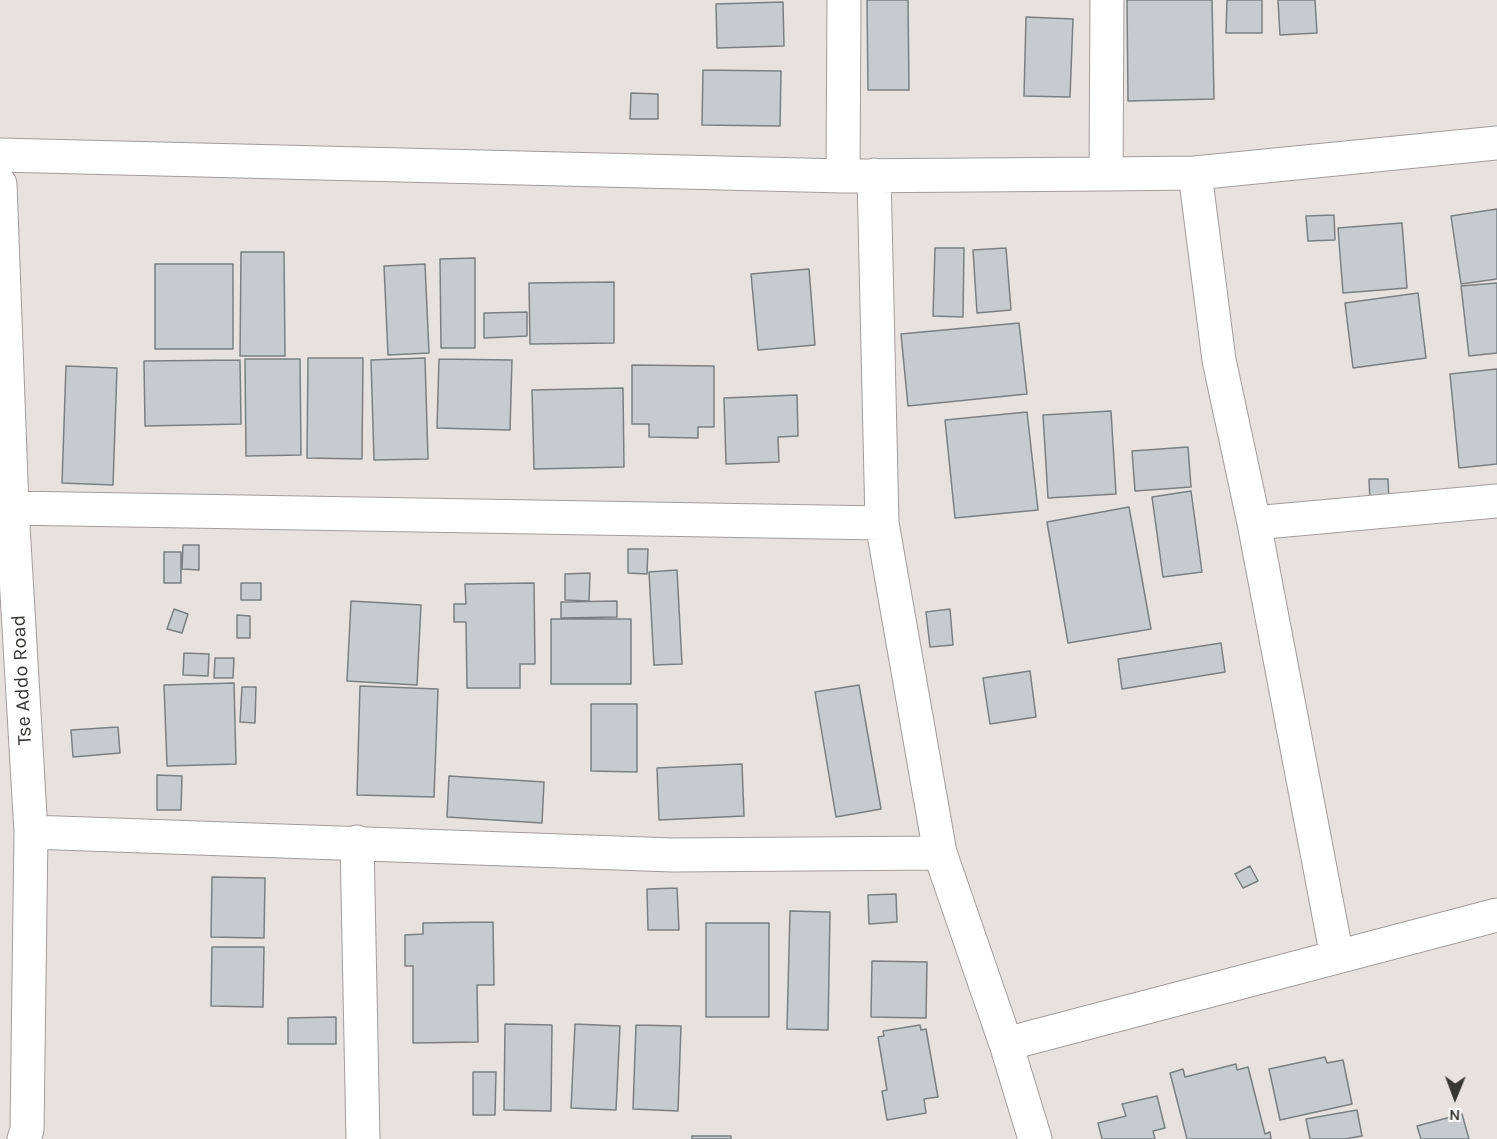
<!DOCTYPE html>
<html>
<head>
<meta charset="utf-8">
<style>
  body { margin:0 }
  #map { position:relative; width:1497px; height:1139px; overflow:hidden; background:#e7e1e0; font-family:Karla,sans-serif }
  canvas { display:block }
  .north { position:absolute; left:1425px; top:1067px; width:60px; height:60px; -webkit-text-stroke:4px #fff; paint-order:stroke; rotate:181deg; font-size:16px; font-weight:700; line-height:24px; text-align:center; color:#393736 }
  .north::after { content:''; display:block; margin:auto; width:21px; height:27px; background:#393736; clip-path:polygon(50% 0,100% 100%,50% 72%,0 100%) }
</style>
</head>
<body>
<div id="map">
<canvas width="1497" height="1139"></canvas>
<div class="north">N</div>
</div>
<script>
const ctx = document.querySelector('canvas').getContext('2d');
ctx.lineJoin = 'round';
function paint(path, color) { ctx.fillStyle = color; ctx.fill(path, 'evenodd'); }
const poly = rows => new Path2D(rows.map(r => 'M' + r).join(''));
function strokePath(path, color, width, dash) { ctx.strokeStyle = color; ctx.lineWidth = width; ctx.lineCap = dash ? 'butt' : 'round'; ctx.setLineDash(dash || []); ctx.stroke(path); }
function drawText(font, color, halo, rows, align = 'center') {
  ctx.font = font + ' Karla,sans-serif'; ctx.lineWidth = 5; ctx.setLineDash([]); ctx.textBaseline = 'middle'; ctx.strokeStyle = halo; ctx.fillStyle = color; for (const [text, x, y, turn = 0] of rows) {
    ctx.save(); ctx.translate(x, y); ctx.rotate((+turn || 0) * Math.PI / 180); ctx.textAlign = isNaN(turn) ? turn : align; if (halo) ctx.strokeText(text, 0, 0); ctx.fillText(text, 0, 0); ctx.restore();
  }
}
const building = poly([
  [867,0,908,0,909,90,868,90,867,0],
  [1127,0,1212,0,1214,99,1128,101,1127,0],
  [1227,0,1262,0,1262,33,1226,33,1227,0],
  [1278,0,1315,0,1317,33,1280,35,1278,0],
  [783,2,784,46,717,48,716,4,783,2],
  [1026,17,1073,19,1070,97,1024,96,1026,17],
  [703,70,781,71,780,126,702,125,703,70],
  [631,93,658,94,658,119,630,119,631,93],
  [1497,209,1497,279,1461,284,1451,216,1497,209],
  [1334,215,1335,240,1308,241,1306,216,1334,215],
  [1402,223,1407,288,1343,293,1338,228,1402,223],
  [935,248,964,248,963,317,933,316,935,248],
  [1006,248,1011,310,977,313,973,250,1006,248],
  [241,252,284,252,285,356,240,356,241,252],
  [475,258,475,348,441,348,440,259,475,258],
  [155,264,233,264,233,349,155,349,155,264],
  [425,264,429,353,388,355,384,266,425,264],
  [809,269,815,345,758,350,751,274,809,269],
  [614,282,614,343,530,344,529,283,614,282],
  [1497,283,1497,353,1469,356,1461,286,1497,283],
  [1418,293,1426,358,1353,368,1345,303,1418,293],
  [527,312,527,336,484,338,484,313,527,312],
  [1019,323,1027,394,908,406,901,334,1019,323],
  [308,358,363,358,362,459,307,458,308,358],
  [425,358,428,459,374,460,371,360,425,358],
  [245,359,300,359,301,455,246,456,245,359],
  [439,359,512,360,510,430,437,428,439,359],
  [240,360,241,424,145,426,144,361,240,360],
  [632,365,714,366,714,427,698,427,698,438,649,437,649,424,632,424,632,365],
  [66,366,117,368,113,485,62,483,66,366],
  [1497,369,1497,464,1459,468,1450,374,1497,369],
  [623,388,624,467,534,469,532,390,623,388],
  [797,395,798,436,778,437,779,462,726,464,724,398,797,395],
  [1111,411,1116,494,1048,498,1043,415,1111,411],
  [1027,412,1038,510,955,518,945,420,1027,412],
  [1188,447,1191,487,1135,491,1132,451,1188,447],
  [1369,479,1388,479,1389,500,1370,501,1369,479],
  [1191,491,1202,572,1163,577,1152,497,1191,491],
  [1129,507,1151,629,1068,643,1047,522,1129,507],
  [183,545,199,545,199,570,182,569,183,545],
  [628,549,648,549,647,574,628,573,628,549],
  [164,552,181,552,181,583,164,583,164,552],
  [677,570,682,664,654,665,649,572,677,570],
  [590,573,589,601,565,600,565,574,590,573],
  [241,583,261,583,261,600,241,600,241,583],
  [534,583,535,664,520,664,520,688,467,688,466,622,454,622,454,604,466,604,465,584,534,583],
  [351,601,421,605,417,685,347,681,351,601],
  [617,601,617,617,561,618,561,602,617,601],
  [174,609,188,614,182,633,167,629,174,609],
  [950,609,953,645,930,647,926,612,950,609],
  [237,615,250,616,250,638,237,638,237,615],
  [551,619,631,619,631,684,551,684,551,619],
  [1221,643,1225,672,1122,689,1118,659,1221,643],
  [184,653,209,654,208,676,183,675,184,653],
  [215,658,234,658,233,678,214,678,215,658],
  [1030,671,1036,717,990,724,983,678,1030,671],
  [234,683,236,764,167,766,164,685,234,683],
  [859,685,881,809,836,817,815,692,859,685],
  [360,686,438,689,434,797,357,795,360,686],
  [242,687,256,687,255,723,240,722,242,687],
  [591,704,637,704,637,772,591,771,591,704],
  [118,727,120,753,73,757,71,730,118,727],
  [742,764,744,816,659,820,657,768,742,764],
  [157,775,182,776,181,810,157,810,157,775],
  [449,776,544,782,542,823,447,817,449,776],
  [1250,866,1258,881,1243,888,1235,874,1250,866],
  [212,877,265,878,264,938,211,937,212,877],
  [677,888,679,930,648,930,647,889,677,888],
  [896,894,897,922,869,924,868,895,896,894],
  [790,911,830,912,828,1030,787,1029,790,911],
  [493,922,494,985,477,985,478,1042,413,1043,413,966,405,966,405,935,423,934,423,923,493,922],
  [706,923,769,923,769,1017,706,1017,706,923],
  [212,947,264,947,263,1007,211,1006,212,947],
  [872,961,927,962,926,1018,871,1017,872,961],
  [336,1017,336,1044,288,1044,288,1018,336,1017],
  [505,1024,552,1025,551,1111,504,1110,505,1024],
  [575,1024,620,1026,616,1110,571,1108,575,1024],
  [636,1025,681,1026,678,1111,633,1109,636,1025],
  [920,1025,921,1030,926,1029,938,1097,924,1099,926,1113,887,1120,882,1091,887,1090,878,1037,884,1036,883,1031,920,1025],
  [1325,1057,1327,1063,1343,1060,1352,1104,1280,1120,1269,1069,1325,1057],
  [1236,1064,1237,1070,1248,1067,1265,1134,1270,1132,1271,1139,1187,1139,1170,1073,1183,1069,1185,1077,1236,1064],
  [473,1072,496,1072,495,1115,473,1115,473,1072],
  [1157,1096,1165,1128,1153,1131,1155,1139,1102,1139,1098,1123,1126,1116,1122,1104,1157,1096],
  [1357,1110,1362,1136,1345,1139,1310,1139,1306,1119,1357,1110],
  [1462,1114,1469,1139,1421,1139,1417,1126,1462,1114],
  [692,1136,731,1136,731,1139,692,1139,692,1136]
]);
paint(building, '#c6ccce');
strokePath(building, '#7a8081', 1.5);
const minor = poly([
  [0,155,843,176,1106,174,1195,173,1497,143],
  [1195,173,1219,360,1254,523,1337,957],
  [1106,174,1107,0],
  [874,175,882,523,940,853,1006,1044,1035,1139],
  [843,176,844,0],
  [0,184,12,508,31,832,27,1130,24,1139],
  [12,508,882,523],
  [1254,523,1497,501],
  [31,832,673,855,940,853],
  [357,842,363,1139],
  [1006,1044,1497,915]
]);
strokePath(minor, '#a39c9c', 35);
strokePath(minor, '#fff', 33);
drawText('20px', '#393736', '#fff', [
  ["Tse Addo Road",22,680,-93]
]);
</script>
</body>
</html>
